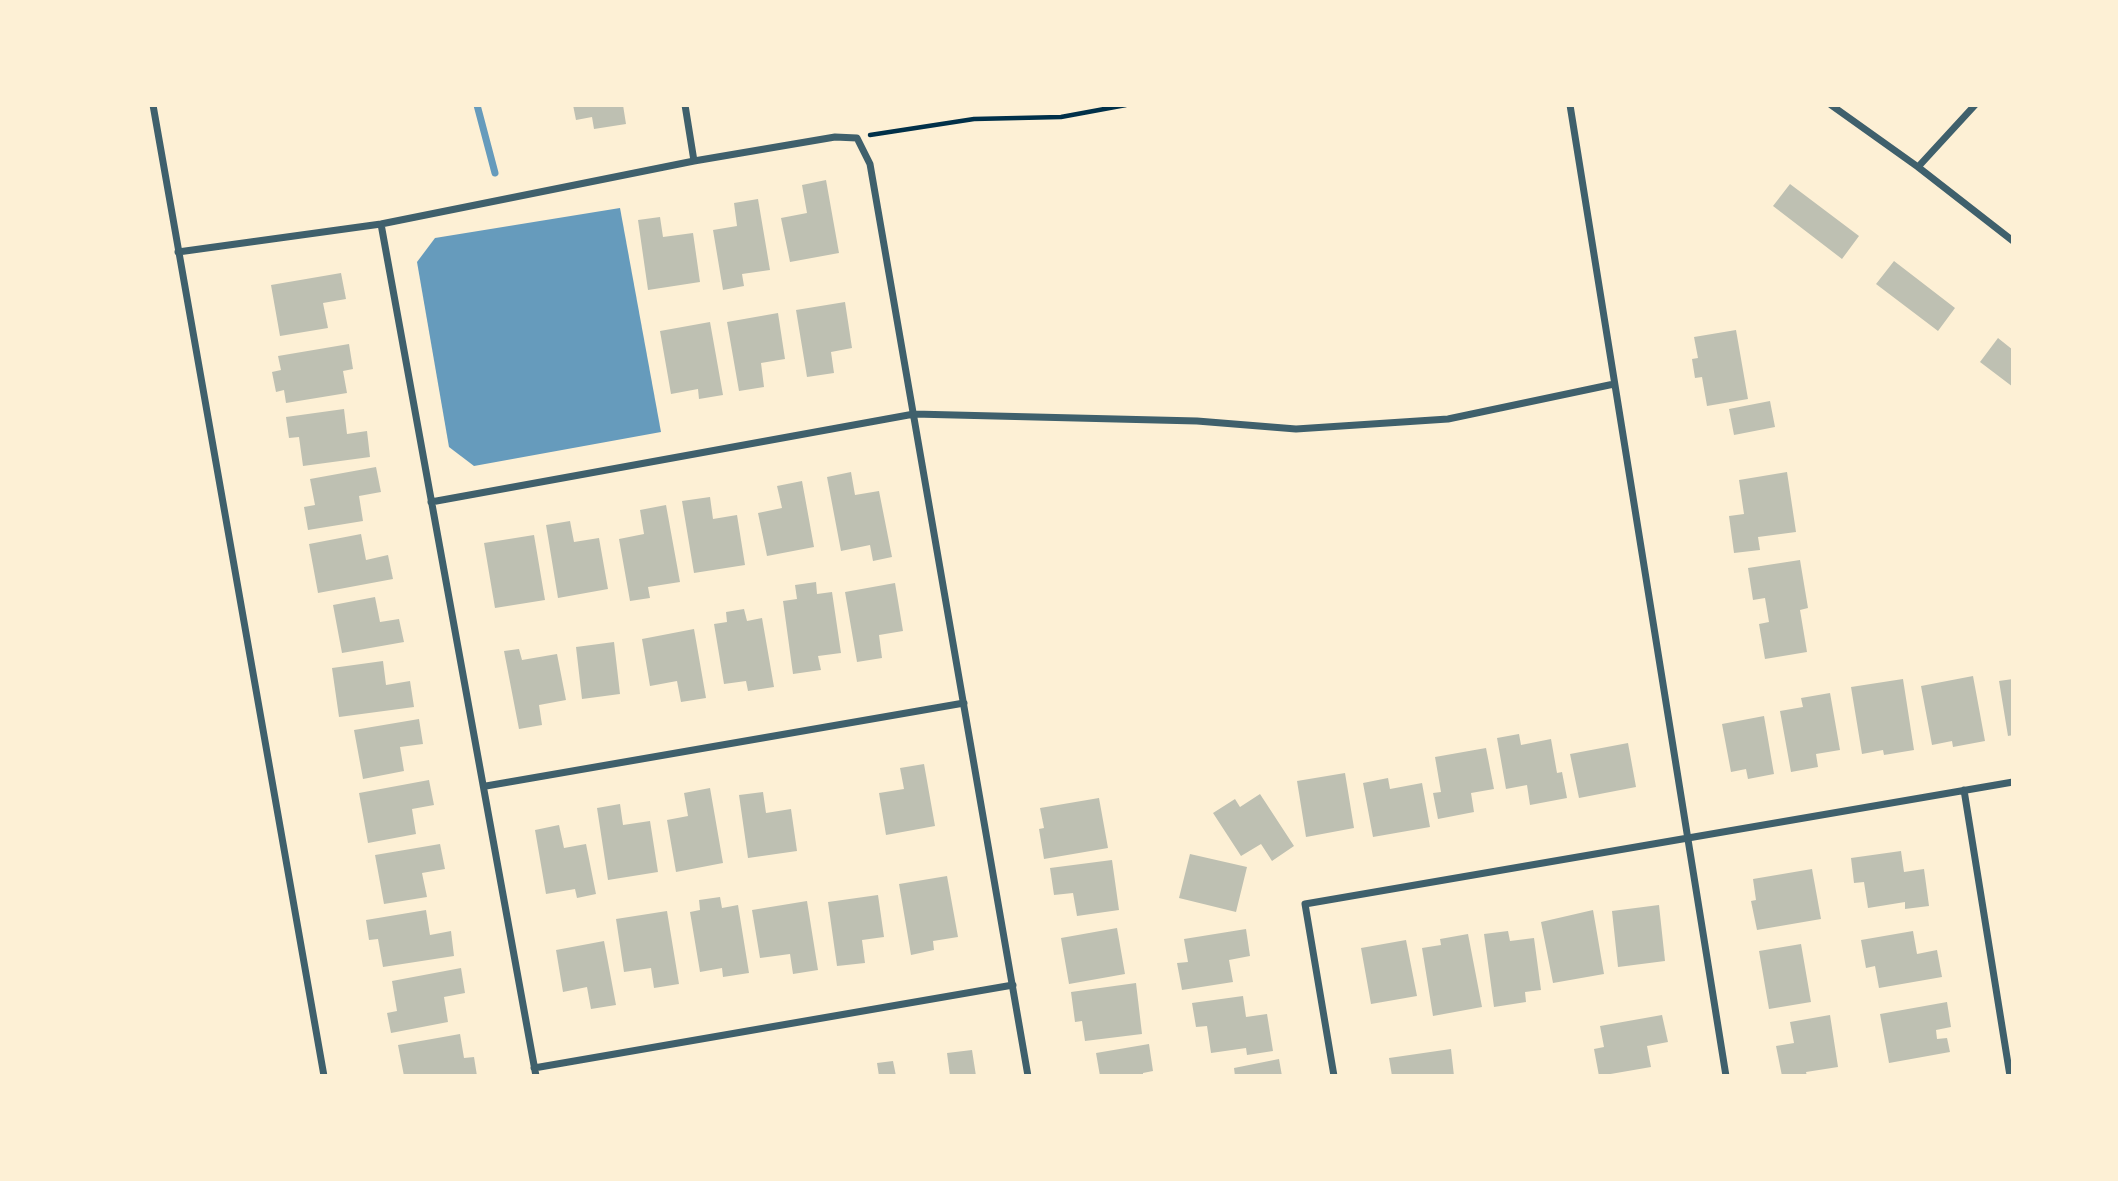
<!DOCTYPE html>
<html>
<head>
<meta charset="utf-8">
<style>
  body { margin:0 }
  #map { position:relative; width:2118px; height:1181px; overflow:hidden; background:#fdf0d5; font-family:"Titillium Web",sans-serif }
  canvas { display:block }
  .frame { position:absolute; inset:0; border:107px solid #fdf0d5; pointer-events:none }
</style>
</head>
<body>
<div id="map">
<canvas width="2118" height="1181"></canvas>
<div class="frame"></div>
</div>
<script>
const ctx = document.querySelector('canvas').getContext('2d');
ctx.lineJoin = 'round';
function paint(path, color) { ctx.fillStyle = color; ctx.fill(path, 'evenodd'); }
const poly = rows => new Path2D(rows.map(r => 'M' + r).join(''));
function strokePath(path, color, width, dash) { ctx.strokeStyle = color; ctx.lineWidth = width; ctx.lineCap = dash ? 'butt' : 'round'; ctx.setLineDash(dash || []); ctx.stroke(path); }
paint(poly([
  [620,208,661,432,474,466,449,447,417,262,435,238]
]), '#669bbc');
strokePath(poly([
  [477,105,495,173]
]), '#669bbc', 7);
paint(poly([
  [573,105,623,105,626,124,594,129,592,117,576,120],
  [826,180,839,253,790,262,781,218,807,213,802,185],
  [1790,184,1859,236,1842,259,1773,206],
  [758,199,770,270,742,274,744,286,723,290,713,230,737,226,734,203],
  [660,217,663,237,693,233,700,282,648,290,638,220],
  [1894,261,1955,308,1938,331,1876,284],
  [341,273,346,299,323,303,328,328,280,336,271,285],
  [845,302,852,348,831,352,834,373,807,377,796,310],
  [778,313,785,359,761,363,764,387,739,391,727,322],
  [710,322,723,395,699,399,698,389,671,394,660,331],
  [1736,330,1748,399,1707,406,1702,377,1695,378,1692,359,1698,358,1694,337],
  [1998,338,2013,350,2013,387,1980,362],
  [349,344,353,369,343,371,347,393,286,403,284,390,276,392,272,372,281,370,278,356],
  [1770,401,1775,427,1734,435,1729,409],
  [344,409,347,434,367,431,370,457,303,466,299,437,289,438,286,417],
  [376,467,381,492,359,496,363,521,308,530,304,507,315,505,310,479],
  [851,472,855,495,879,491,892,557,873,561,870,545,841,551,827,477],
  [1787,472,1796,532,1758,537,1760,550,1734,553,1729,516,1744,514,1739,480],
  [802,481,814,547,767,556,758,513,782,508,777,486],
  [710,497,713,519,737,515,745,565,694,573,682,501],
  [666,505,680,582,648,587,650,598,630,601,619,539,644,534,640,510],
  [570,521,574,542,599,538,608,589,558,598,546,525],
  [361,534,366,560,388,555,393,579,318,593,309,544],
  [534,535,545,600,495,608,484,543],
  [1800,560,1808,608,1800,610,1807,652,1765,659,1759,624,1769,622,1765,598,1753,600,1748,568],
  [816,582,817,594,832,592,841,653,818,656,821,670,793,674,783,601,797,599,795,585],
  [895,583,903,631,879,635,882,658,857,662,845,592],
  [375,597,380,622,399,619,404,642,342,653,333,605],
  [744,609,747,621,762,618,774,687,748,691,746,681,724,684,714,624,727,622,726,612],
  [694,629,706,698,681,702,677,681,650,686,642,639],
  [614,642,620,694,582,699,576,647],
  [519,649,522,660,557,654,566,700,539,705,542,725,519,729,504,651],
  [383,661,386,685,410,681,414,707,339,717,332,668],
  [1973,676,1985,741,1953,747,1952,741,1932,745,1921,686],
  [1903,679,1914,750,1884,755,1883,750,1862,754,1851,687],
  [2013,679,2013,735,2008,736,1999,681],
  [1830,693,1840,750,1816,754,1818,767,1791,772,1780,711,1803,707,1801,698],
  [1764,716,1774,774,1748,779,1746,769,1731,772,1722,724],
  [419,719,423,744,400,747,404,771,363,779,354,730],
  [1519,734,1521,745,1551,739,1557,773,1562,772,1567,798,1530,805,1527,785,1506,789,1497,738],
  [1628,743,1636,787,1579,798,1570,754],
  [1486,748,1494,789,1471,793,1474,812,1438,819,1433,793,1441,792,1435,757],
  [924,764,935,826,886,835,879,793,904,789,900,768],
  [1345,773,1354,828,1306,837,1297,781],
  [1388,778,1390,789,1422,783,1430,827,1373,837,1363,783],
  [429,780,434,805,412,809,416,834,368,843,359,793],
  [710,788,723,863,676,872,667,820,688,816,684,793],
  [763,792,766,813,791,809,797,851,748,858,739,795],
  [1260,794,1294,846,1272,861,1261,844,1241,856,1213,813,1235,799,1240,807],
  [1099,798,1108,848,1044,859,1039,829,1044,828,1040,808],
  [620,804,623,825,650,821,658,872,608,880,597,808],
  [559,825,564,848,586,844,596,894,577,898,575,889,546,894,535,830],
  [440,844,445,869,422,873,427,897,384,904,375,855],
  [1901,851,1904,872,1924,869,1929,906,1905,909,1905,902,1868,908,1864,882,1854,883,1851,858],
  [1190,854,1247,867,1236,912,1179,898],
  [1112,860,1119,910,1077,916,1073,893,1054,895,1050,868],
  [1812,869,1821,919,1757,930,1751,901,1756,900,1753,879],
  [947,876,958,937,933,941,934,950,911,955,899,884],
  [878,895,884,937,862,940,865,963,837,966,828,902],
  [720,897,722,908,738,905,749,973,723,977,722,968,700,972,690,912,700,910,699,900],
  [807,901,818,970,793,974,790,954,760,958,752,910],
  [1659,905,1665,961,1618,967,1612,911],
  [426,910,430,935,451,931,454,956,383,967,378,939,369,940,366,920],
  [1593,910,1604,974,1553,983,1541,922],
  [667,911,679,984,654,988,651,968,624,972,616,919],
  [1117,928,1125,974,1069,984,1061,938],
  [1246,929,1250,956,1229,960,1233,982,1182,990,1177,963,1188,962,1184,939],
  [1508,931,1510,941,1534,938,1541,990,1525,992,1526,1002,1494,1007,1484,934],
  [1913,931,1917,954,1937,950,1942,977,1879,988,1875,966,1866,968,1861,940],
  [1468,934,1482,1007,1433,1016,1422,948,1441,945,1440,939],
  [1406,940,1417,996,1371,1004,1361,948],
  [604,941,616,1005,591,1009,587,987,563,992,556,950],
  [1801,944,1811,1002,1769,1009,1759,951],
  [461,968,465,993,444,997,448,1022,391,1033,387,1013,397,1011,392,981],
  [1136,983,1142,1034,1085,1041,1082,1021,1075,1022,1071,992],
  [1243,996,1246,1017,1267,1014,1273,1051,1247,1055,1246,1048,1211,1053,1207,1026,1196,1027,1192,1003],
  [1947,1002,1951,1027,1936,1030,1937,1039,1947,1038,1950,1052,1889,1063,1880,1014],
  [1662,1015,1668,1042,1647,1046,1651,1067,1599,1076,1594,1049,1604,1047,1600,1026],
  [1830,1015,1838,1067,1806,1072,1807,1076,1782,1076,1776,1046,1794,1043,1790,1022],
  [460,1034,464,1058,474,1057,477,1076,404,1076,398,1045],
  [1149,1044,1153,1071,1143,1073,1143,1076,1100,1076,1096,1053],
  [1451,1049,1454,1076,1392,1076,1389,1058],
  [972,1050,976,1076,950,1076,947,1053],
  [1279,1059,1282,1076,1235,1076,1234,1068],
  [893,1061,896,1076,879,1076,877,1063]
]), '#bec0b2');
strokePath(poly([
  [870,135,974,119,1061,117,1126,105]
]), '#003049', 4.5);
strokePath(poly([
  [153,105,324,1076],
  [685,105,694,161],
  [1570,105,1726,1076],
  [1831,105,1918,167,2013,241],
  [1918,167,1975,105],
  [381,224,536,1076],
  [178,252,381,224,694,161,835,137,857,138,870,164,1028,1076],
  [431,502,914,414,1197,421,1296,429,1448,419,1614,384],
  [486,786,964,703],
  [1964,790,2010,1076],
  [534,1068,1013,985],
  [1334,1076,1305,904,2013,782]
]), '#3f606c', 7);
</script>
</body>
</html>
